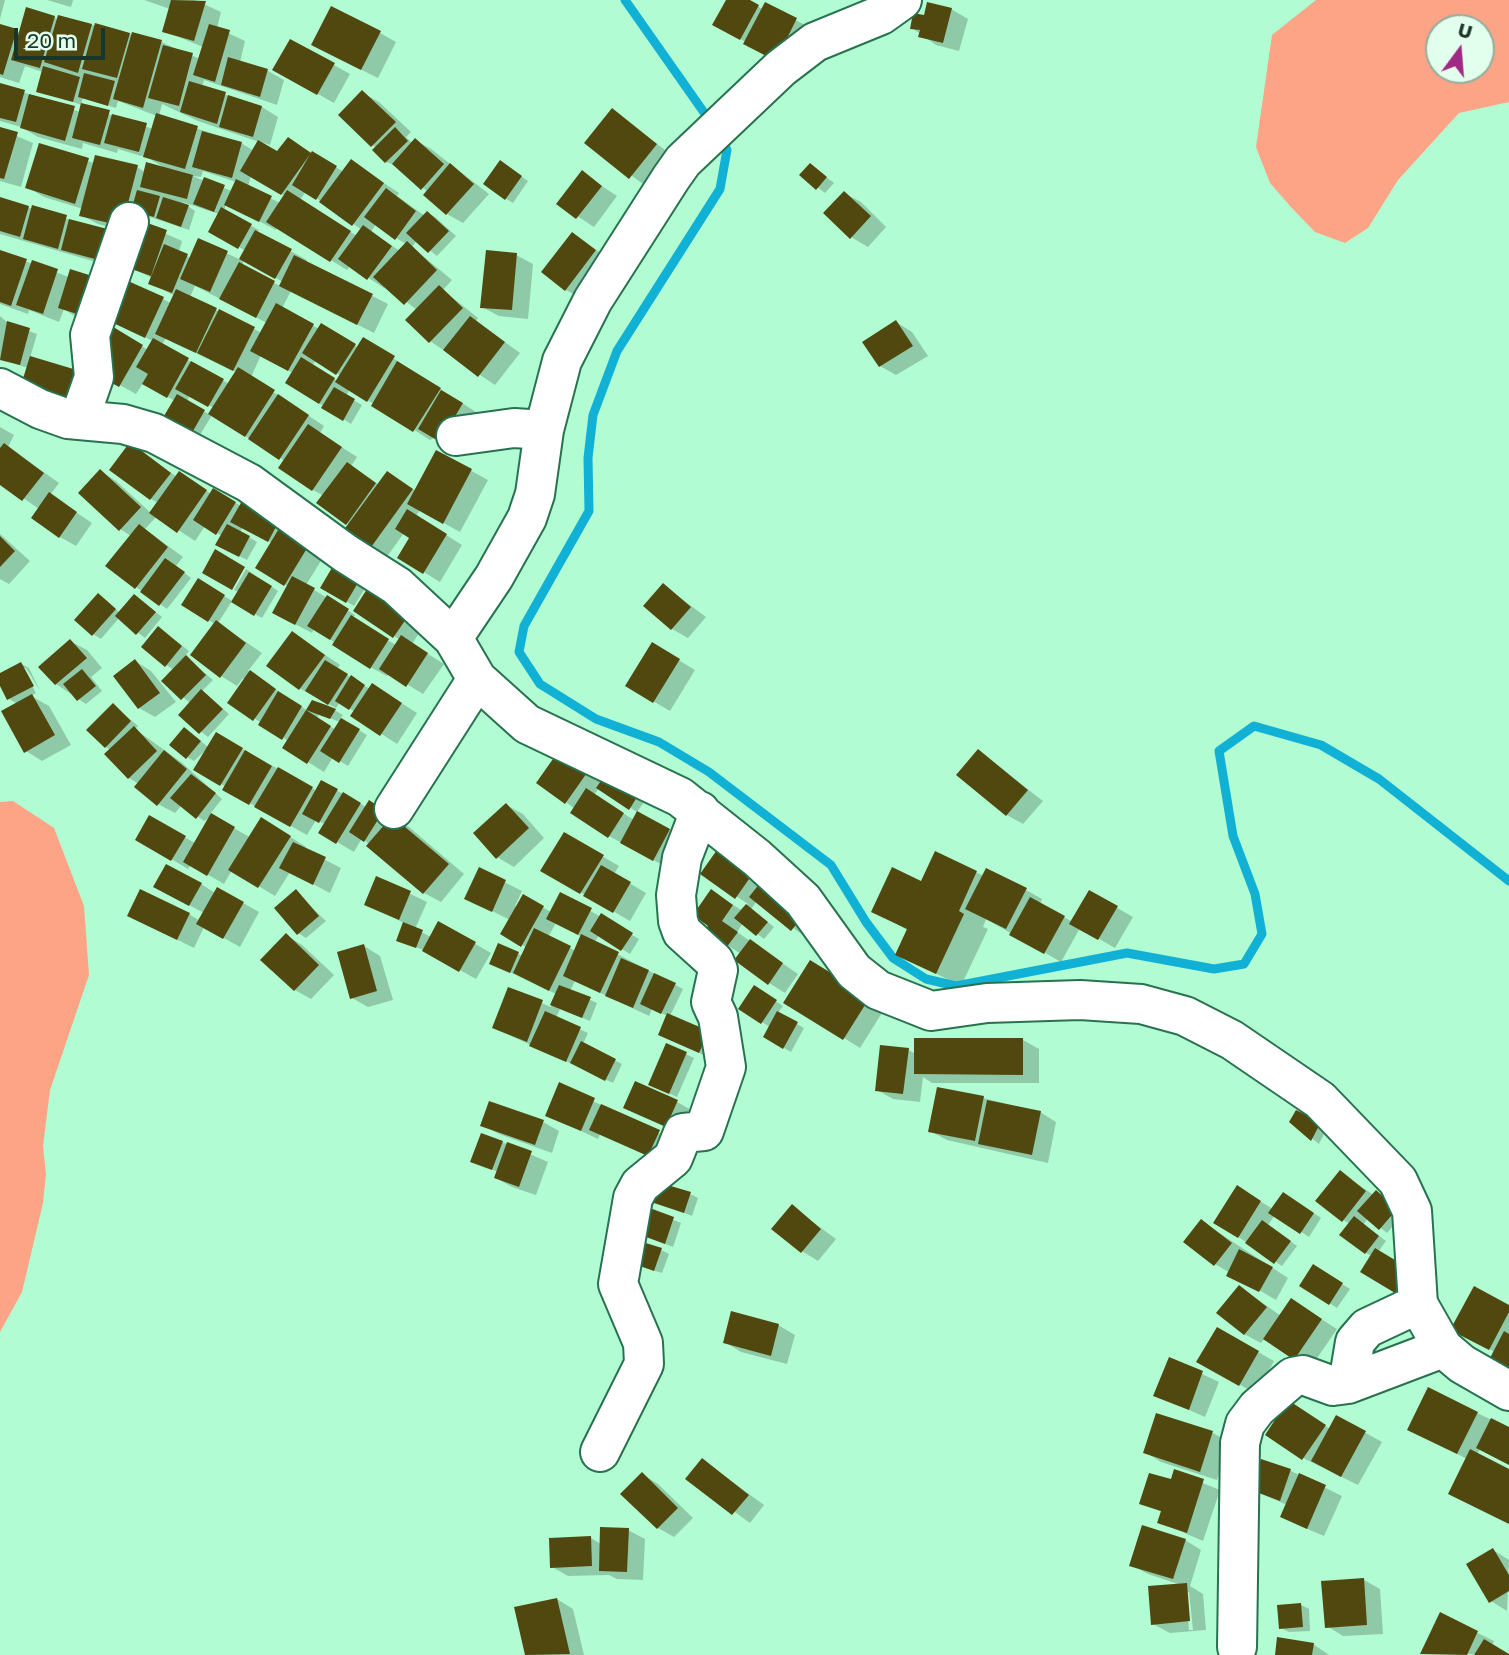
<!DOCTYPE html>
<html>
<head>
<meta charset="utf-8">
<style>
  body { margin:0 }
  #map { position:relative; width:1509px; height:1655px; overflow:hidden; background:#b2fcd3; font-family:"Golos Text",sans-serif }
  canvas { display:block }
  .north { position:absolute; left:1425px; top:14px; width:70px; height:70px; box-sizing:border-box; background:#e2feed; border:2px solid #92ae9e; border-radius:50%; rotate:16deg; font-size:19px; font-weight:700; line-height:28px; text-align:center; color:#193728 }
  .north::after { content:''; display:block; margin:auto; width:24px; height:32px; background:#a02a83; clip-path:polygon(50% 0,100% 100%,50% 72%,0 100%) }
  .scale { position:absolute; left:14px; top:28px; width:91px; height:32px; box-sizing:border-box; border:4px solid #193728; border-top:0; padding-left:9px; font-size:21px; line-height:24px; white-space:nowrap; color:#193728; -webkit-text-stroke:5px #e2feed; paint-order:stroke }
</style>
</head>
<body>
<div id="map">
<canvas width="1509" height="1655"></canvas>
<div class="north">U</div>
<div class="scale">20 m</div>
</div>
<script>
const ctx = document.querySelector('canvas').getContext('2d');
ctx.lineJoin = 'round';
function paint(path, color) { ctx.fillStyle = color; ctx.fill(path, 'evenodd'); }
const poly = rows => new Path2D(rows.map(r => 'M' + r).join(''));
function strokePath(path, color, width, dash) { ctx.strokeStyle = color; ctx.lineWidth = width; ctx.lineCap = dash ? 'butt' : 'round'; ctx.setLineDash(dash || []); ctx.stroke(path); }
paint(poly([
  [1316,0,1509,0,1509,102,1459,113,1398,180,1368,228,1345,243,1315,232,1291,207,1270,183,1256,147,1272,35],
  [1481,28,1481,70,1439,70,1439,28],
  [13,801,54,828,84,906,89,975,50,1090,43,1146,46,1174,43,1203,22,1292,0,1332,0,802]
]), '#fca485');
paint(poly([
  [0,0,5,0,0,19],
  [47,0,73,0,71,7],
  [144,0,195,0,221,12,217,28,245,41,240,62,268,71,284,80,277,105,204,80,202,87,262,107,278,117,270,145,261,142,277,153,288,139,344,172,352,162,399,193,397,196,425,216,428,213,435,217,456,236,437,256,417,240,412,247,452,280,443,290,478,318,476,321,520,353,495,385,430,341,417,310,386,286,384,288,350,266,347,270,277,227,276,230,226,204,224,211,259,230,257,233,307,260,306,262,388,304,374,333,291,291,282,308,319,329,322,325,359,348,364,339,479,414,430,440,350,389,346,396,362,405,351,424,287,382,293,373,261,355,251,377,324,426,320,433,357,457,351,466,379,485,387,473,416,491,437,452,488,480,460,532,420,510,416,516,462,545,440,582,399,557,411,537,404,533,386,558,370,549,324,496,313,490,285,461,212,415,197,440,175,401,143,383,136,394,98,373,110,327,148,350,153,341,112,321,76,317,64,309,59,322,29,310,28,314,0,304,0,252,69,277,128,283,171,303,175,296,150,283,152,278,128,266,127,271,0,234,0,199,118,234,136,234,98,224,81,215,83,209,44,197,27,187,40,145,94,163,137,167,145,172,165,168,148,158,118,149,117,153,83,143,82,149,38,137,21,127,0,121,0,84,80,112,82,105,38,91,43,72,25,66,19,83,0,77,0,25,20,33,54,17,59,20,60,17,161,42,200,59,203,47,164,31,170,9],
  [83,98,116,108,118,101,157,116,153,129,81,105],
  [162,104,198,121,259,142,254,151,241,143,159,116],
  [203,171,236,182,232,191,192,176,201,177],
  [251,175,285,196,280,203,248,187],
  [306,191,362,230,357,236,300,200],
  [182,202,219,214,210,231,246,251,241,260,199,240,191,258,179,252,182,241,142,223,144,215,189,230,195,211],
  [376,224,396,238,406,244,400,251,371,232],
  [244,260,283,282,280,286,242,266],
  [195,286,267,323,262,333,190,297],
  [166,338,174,343,236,372,229,384,162,345],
  [316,360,341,376,338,381,312,366],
  [190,395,214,408,210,415,187,401],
  [728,0,746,0,763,9,766,5,813,29,793,68,715,25],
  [951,9,968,19,959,51,936,45,912,28,925,17],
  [380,33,396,42,378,78,329,54],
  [291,41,350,74,334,103,275,70],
  [363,93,379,102,411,132,406,137,412,143,415,140,431,149,489,194,463,223,447,214,425,195,428,192,395,165,386,162,376,148,341,115],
  [612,111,672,155,647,187,586,142],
  [0,129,33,143,21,187,0,181],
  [810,165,834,183,825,193,802,175],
  [508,167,528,181,513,203,505,198],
  [582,173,617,196,594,227,559,204],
  [844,193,861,202,886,227,868,247,851,237],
  [573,234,612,261,582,299,566,290],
  [516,255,533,264,528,319,499,316,482,307],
  [0,316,9,324,37,334,30,358,98,410,40,393,28,368,0,359],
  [896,322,912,332,928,356,896,375,880,366],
  [0,427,14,435,8,447,59,483,50,495,92,523,76,546,60,537,39,509,0,482],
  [130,444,177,477,196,483,211,494,213,490,241,506,242,503,324,556,306,585,355,615,353,618,380,636,398,646,400,640,355,610,368,591,423,627,412,644,444,664,423,694,389,673,387,676,370,667,314,628,312,633,291,622,289,587,257,567,272,543,243,527,240,532,257,542,247,560,218,545,222,536,205,526,195,541,157,516,145,529,183,557,176,566,191,578,167,609,136,587,131,536,120,529,100,471,116,481,151,513,158,503,151,499],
  [0,534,30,561,9,584,0,579],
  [334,568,366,587,354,606,322,587],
  [246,569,278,591,262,618,233,602,239,592,234,590],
  [199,580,232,601,218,623,262,653,248,671,308,711,313,703,336,711,343,715,340,719,367,735,348,766,333,757,324,772,308,762,288,741,230,702,245,680,243,678,237,686,221,676,215,624,183,604],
  [319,714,340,722,336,730,317,718],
  [663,585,706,617,688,638,672,629],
  [135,596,162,617,145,638,119,618,101,639,93,634,106,600,120,613],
  [159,628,189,651,185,656,213,680,202,691,229,714,208,737,180,715,190,703,164,681,174,670,166,665],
  [293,633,340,665,337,669,370,689,373,685,417,713,397,744,352,715,355,712,340,702,336,708,299,688],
  [70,641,87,650,102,668,91,677,102,691,86,704,56,684],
  [652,644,695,670,670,711,627,686],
  [135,661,151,671,176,702,155,717,139,708],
  [21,664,29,668,40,691,26,668,22,668,36,693,31,696,49,706,71,745,42,761,26,751,18,704,9,699,0,682,0,675],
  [113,705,138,726,135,729,181,762,222,799,210,814,251,838,278,829,306,847,304,849,341,868,330,893,290,872,275,896,232,870,224,884,191,865,188,869,138,839,150,818,195,843,211,817,204,821,182,805,175,813,158,804,139,784,129,778,111,750,106,747],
  [192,734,208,747,216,734,317,791,322,782,366,807,390,816,409,827,464,874,441,902,424,893,362,838,354,852,320,832,325,824,316,820,307,835,224,789,226,787,196,769,208,748,194,761,187,757],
  [561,751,649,795,637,812,599,788,594,795,634,820,638,813,686,840,670,869,609,836,566,802],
  [979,752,1043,801,1023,824,1007,815],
  [506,805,523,814,544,838,514,867,497,857],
  [564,834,619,866,614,874,646,893,630,921,542,870],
  [720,849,770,882,808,939,757,901,751,909,774,927,764,939,743,923,737,932,798,974,785,993,769,983,741,954,706,931,710,925,712,892,743,911,748,904,702,873],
  [936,854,984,876,1026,890,1042,899,1040,904,1073,922,1089,892,1133,917,1115,948,1080,928,1061,962,986,919,983,927,988,929,961,986,897,954,909,931,874,911,922,884],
  [480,870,522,891,515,906,517,908,523,896,551,912,561,894,639,939,630,954,599,935,595,942,683,989,670,1016,708,1033,716,1061,660,1034,668,1016,652,1009,649,1016,575,981,570,991,597,1003,590,1021,560,1009,556,1018,588,1033,583,1044,622,1064,613,1083,494,1028,509,989,551,1007,556,994,499,967,499,945,523,956,527,948,502,933,510,920,466,898],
  [556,923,582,937,576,951,548,937],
  [377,878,427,902,415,929,431,937,439,923,491,953,476,979,424,950,406,944,404,923,366,904],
  [201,884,215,893,218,889,259,912,240,947,204,927,194,948,129,916,189,914,200,921,204,913,172,896],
  [296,892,326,921,306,938,298,933],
  [286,935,302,945,334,975,311,999,295,990],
  [364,946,380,956,393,1000,368,1007,352,998],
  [810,962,885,1008,860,1048,844,1038],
  [762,992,783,1006,778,1013,804,1028,791,1052,765,1037,770,1027,762,1022],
  [1023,1040,1039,1049,1039,1083,932,1083,923,1077,920,1102,893,1099,877,1090,908,1050,916,1054],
  [667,1045,694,1058,677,1097,658,1088],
  [560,1085,675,1141,665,1164,600,1134,598,1139,547,1115],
  [983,1098,1040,1112,1056,1122,1048,1163,947,1140,930,1131],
  [677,1102,693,1111,683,1135,625,1107],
  [1296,1112,1327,1128,1319,1144,1292,1122],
  [543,1122,559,1131,552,1153,499,1134,483,1125],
  [502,1142,548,1162,536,1195,512,1187,496,1178,498,1172,472,1161],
  [1340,1173,1403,1214,1387,1233,1368,1218,1364,1224,1386,1241,1378,1252,1412,1301,1396,1292,1372,1256,1366,1253,1350,1224,1343,1220],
  [690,1194,698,1198,692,1216,650,1200],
  [1253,1197,1273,1209,1291,1198,1321,1218,1309,1237,1275,1215,1268,1225,1297,1246,1282,1266,1216,1222],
  [792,1207,836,1239,818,1261,802,1251],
  [648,1209,681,1223,673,1247,640,1234],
  [1201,1221,1288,1278,1276,1300,1215,1264],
  [661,1250,669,1254,662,1273,639,1266],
  [1314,1267,1350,1289,1337,1308,1301,1285],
  [1240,1287,1281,1316,1307,1310,1337,1329,1311,1367,1265,1338,1261,1343,1244,1334],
  [1509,1307,1509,1366,1495,1352,1469,1339],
  [778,1325,795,1335,787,1364,741,1352,725,1342],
  [1217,1329,1274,1361,1256,1394,1199,1361],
  [1170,1359,1219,1382,1205,1417,1155,1395],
  [1305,1412,1330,1429,1337,1417,1382,1442,1358,1485,1303,1458],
  [1477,1413,1509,1428,1509,1464,1480,1449,1477,1455,1509,1471,1509,1524,1467,1459,1426,1438],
  [1157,1415,1213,1433,1229,1442,1217,1480,1161,1462,1145,1452],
  [702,1460,764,1505,750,1523,688,1478],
  [1262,1461,1291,1471,1342,1496,1324,1536,1298,1525,1287,1505,1253,1490],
  [1175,1472,1220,1490,1203,1541,1159,1522,1162,1512,1141,1504,1170,1481],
  [642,1474,658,1484,693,1518,674,1537,658,1528],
  [628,1530,645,1539,643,1580,617,1579,609,1575,568,1576,552,1567,591,1538,601,1544],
  [1185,1540,1201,1550,1190,1586,1203,1594,1206,1630,1170,1633,1153,1624,1181,1585,1148,1574,1131,1565],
  [1186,1592,1189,1592,1193,1630,1189,1630],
  [1493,1550,1509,1560,1507,1611,1491,1601],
  [1364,1580,1380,1589,1383,1634,1343,1636,1327,1626],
  [557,1599,573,1609,584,1655,527,1655,516,1608],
  [1301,1605,1309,1609,1310,1631,1289,1632,1281,1628],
  [1441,1615,1494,1641,1492,1646,1508,1655,1423,1653],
  [1313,1644,1329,1655,1276,1655]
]), '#0003');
strokePath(poly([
  [625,0,710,121],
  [721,139,727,150,720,189,617,351,593,415,588,458,589,511,524,626,519,652,540,684,596,719,659,742,709,772,831,865,866,922,893,958,926,979,956,986,1127,953,1214,969,1244,964,1262,934,1255,894,1233,836,1219,751,1254,726,1321,745,1379,779,1509,881]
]), '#11b1d5', 9);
paint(poly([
  [171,0,206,1,194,41,162,32],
  [726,0,750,0,759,5,740,40,712,25],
  [765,2,797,18,776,61,743,44],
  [927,2,952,8,943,43,918,37,920,30,910,29,913,13,924,15],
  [331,6,381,31,361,70,311,45],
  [26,7,55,16,40,68,11,60],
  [58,15,92,24,78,73,44,62],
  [95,23,130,33,117,78,82,69],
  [0,24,17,29,3,75,0,74],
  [209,24,230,30,215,82,193,75],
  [132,32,162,40,143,108,113,99],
  [290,39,335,63,317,95,272,70],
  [163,45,193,53,179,106,148,98],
  [228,57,268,69,260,97,221,85],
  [43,66,80,77,73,102,36,92],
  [84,73,115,81,108,106,78,97],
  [189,81,226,92,217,124,180,112],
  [0,83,25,90,16,122,0,118],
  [362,90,396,122,371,147,338,115],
  [29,94,75,106,65,141,20,128],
  [228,95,262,106,253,137,219,127],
  [81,103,110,110,100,145,72,138],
  [612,108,657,144,629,179,584,143],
  [156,113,198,126,185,169,143,157],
  [112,114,147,123,139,152,104,143],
  [0,127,18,132,4,179,0,178],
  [395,127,408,141,385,163,372,150],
  [202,131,242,142,232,178,192,167],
  [288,137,311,153,281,195,240,171,258,140,277,151],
  [415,138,444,164,421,190,392,164],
  [39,143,89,158,75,204,25,188],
  [312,151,337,166,316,200,292,185],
  [95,155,138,165,122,226,79,216],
  [351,159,384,183,352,226,319,202],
  [500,160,522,176,505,200,483,184],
  [146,162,193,175,187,199,140,187],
  [450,163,474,184,446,215,423,195],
  [810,163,827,177,816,190,799,175],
  [582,170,602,186,576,219,556,204],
  [204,177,225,185,214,212,193,204],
  [236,179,272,196,259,222,224,205],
  [386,188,416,211,395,240,364,217],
  [137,190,160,196,154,217,131,211],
  [287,190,351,231,330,262,266,222],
  [844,191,871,216,850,239,823,213],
  [0,197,29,206,20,237,0,231],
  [163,197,189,205,181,227,156,218],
  [32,205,67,215,58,249,23,239],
  [221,207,252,224,238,249,208,232],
  [427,211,449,231,428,253,406,233],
  [69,219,119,232,110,263,61,250],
  [139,220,167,230,151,276,123,266],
  [363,225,392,246,367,280,338,259],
  [255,230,292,249,275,279,239,259],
  [572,232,596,250,565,291,541,272],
  [198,238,228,251,210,292,180,279],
  [407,241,437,270,404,305,373,277],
  [164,244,188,254,172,293,148,284],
  [0,250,27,259,11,306,0,302],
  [486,250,517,253,512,310,480,308],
  [294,255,373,294,357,325,279,286],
  [32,260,58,269,43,314,16,305],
  [239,262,275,281,256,318,219,299],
  [70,269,105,280,93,319,58,308],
  [128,281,164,297,145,338,109,321],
  [439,285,463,308,429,343,405,320],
  [176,289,217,308,196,353,155,334],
  [276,303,314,324,288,371,250,351],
  [219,309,255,327,233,371,197,353],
  [470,316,505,342,478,377,443,350],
  [896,320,913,346,879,367,862,342],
  [7,321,30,328,20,365,0,360],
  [321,323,356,344,336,375,302,353],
  [110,325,143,345,119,387,96,374,99,340],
  [363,337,395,356,367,402,335,382],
  [153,338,189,358,167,398,142,384,148,374,136,367],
  [30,356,90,374,82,402,21,385],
  [301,357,335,378,319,404,285,383],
  [191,361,224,379,208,407,175,389],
  [397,361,441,388,413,432,371,406],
  [238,367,275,390,245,437,208,414],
  [334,387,355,399,343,421,321,408],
  [441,390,463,403,440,442,418,429],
  [177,394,205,410,189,438,161,421],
  [278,394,309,415,279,460,248,439],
  [308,424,342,447,312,491,278,468],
  [130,442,171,473,150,500,109,470],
  [4,443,44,473,22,501,0,485,0,448],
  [436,450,472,469,443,524,407,504],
  [347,462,376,483,346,525,316,503],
  [100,469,141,507,119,531,78,493],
  [179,471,207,490,177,533,149,513],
  [387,471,413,489,369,550,343,531],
  [213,488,236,502,216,535,193,520],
  [49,492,77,512,59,538,31,518],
  [242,501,279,521,268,542,230,522],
  [407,509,447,534,423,574,397,558,409,538,395,529],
  [139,524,168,547,135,589,105,566],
  [227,524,250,536,239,557,215,545],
  [280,527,309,545,284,586,255,568],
  [0,536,15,551,0,567],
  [215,549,245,567,232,590,202,573],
  [165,558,185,572,159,606,140,592],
  [333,566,359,581,346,603,320,588],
  [249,572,272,586,254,616,231,602],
  [292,576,315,588,295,625,272,613],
  [198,578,225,595,208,622,181,605],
  [663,583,691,607,671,630,643,606],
  [367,589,408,616,393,638,353,611],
  [98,593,116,609,92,636,74,620],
  [134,594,156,612,136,635,115,616],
  [327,595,349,609,330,640,307,626],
  [351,615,389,639,370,669,332,645],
  [216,620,246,643,220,678,190,655],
  [158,626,182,646,165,667,141,647],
  [292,631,325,655,299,690,266,666],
  [401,635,428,653,406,687,379,669],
  [70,639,87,658,55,685,38,667],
  [652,642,680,659,653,703,625,686],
  [186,655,206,675,181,700,161,681],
  [135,659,160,693,138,709,113,676],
  [325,660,348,674,328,705,305,691],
  [21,662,34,686,7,700,0,686,0,673],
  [82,669,96,686,77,701,63,684],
  [250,670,276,689,253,721,227,703],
  [351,675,365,685,349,710,335,701],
  [372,683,402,703,380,736,350,716],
  [201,689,223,709,199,734,178,715],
  [278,691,302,706,282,740,258,725],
  [32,694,55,735,24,753,1,711],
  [312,700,326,705,336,709,330,719,306,710],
  [113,703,131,721,105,748,86,730],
  [306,710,331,726,307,764,282,748],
  [341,718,360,729,339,763,320,751],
  [134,726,157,751,128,779,104,754],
  [184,727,201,741,186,759,169,745],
  [216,732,243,748,220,786,193,770],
  [560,749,589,770,565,804,536,783],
  [978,749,1028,790,1006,816,956,775],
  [164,750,187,769,157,806,134,787],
  [245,750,272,766,249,805,222,790],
  [278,767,313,787,290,827,254,807],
  [610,768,642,789,629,810,596,788],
  [191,774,216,793,196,819,170,798],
  [321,780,338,789,319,823,302,814],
  [586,788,624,813,608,838,570,813],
  [343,792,361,803,336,844,318,833],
  [369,800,384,810,364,842,349,832],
  [506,803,529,828,496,859,473,833],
  [637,811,670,829,653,861,620,843],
  [211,813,235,827,207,876,183,862],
  [149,815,186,836,171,861,135,840],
  [392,816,449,864,423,894,366,846],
  [261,817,291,836,258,888,228,870],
  [564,832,604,855,580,894,540,871],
  [293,842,326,857,313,885,279,868],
  [719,847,754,872,735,899,700,874],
  [935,851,977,871,959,911,964,914,936,974,895,955,907,929,871,912,892,867,921,881],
  [166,864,202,883,189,906,153,887],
  [601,865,631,882,613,913,583,896],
  [479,867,506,880,492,912,464,899],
  [986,868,1027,888,1006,929,965,909],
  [376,876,411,891,399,920,364,905],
  [764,878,806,912,791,931,749,897],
  [217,887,244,902,223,939,196,924],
  [140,889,190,913,177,940,127,916],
  [296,889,319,916,297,935,274,908],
  [711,889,733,905,722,921,738,932,726,948,703,932,708,926,693,915],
  [1089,890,1118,906,1098,940,1069,924],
  [560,892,592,908,578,935,546,919],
  [523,894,544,906,521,947,500,934],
  [1030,897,1065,916,1044,954,1009,935],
  [746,904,768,922,756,936,734,918],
  [601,913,633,933,621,951,590,931],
  [438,921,476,942,459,972,422,951],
  [403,922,423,930,416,948,396,941],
  [534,928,571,946,549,991,513,973],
  [286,933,319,965,294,991,260,960],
  [581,934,619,952,600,993,563,976],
  [750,939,783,963,768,985,734,960],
  [498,943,519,952,510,973,489,964],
  [364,944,377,991,350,999,337,952],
  [621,958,649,970,633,1008,605,996],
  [810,960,870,997,843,1040,783,1003],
  [654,973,676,983,661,1014,640,1004],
  [559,985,591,997,582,1018,550,1005],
  [754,985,777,1000,761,1024,738,1009],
  [508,987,543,1000,527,1042,492,1028],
  [545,1011,581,1027,566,1062,529,1046],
  [777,1011,798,1022,783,1049,763,1037],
  [667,1013,709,1031,699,1053,658,1035],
  [914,1038,1023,1038,1023,1075,914,1074],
  [581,1041,616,1059,605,1081,570,1063],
  [666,1043,687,1052,669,1094,648,1085],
  [880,1045,909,1048,903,1094,875,1091],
  [635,1081,678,1100,666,1127,623,1108],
  [559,1082,595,1098,581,1131,545,1116],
  [937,1087,984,1096,975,1141,928,1132],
  [987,1100,1041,1111,1032,1155,978,1144],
  [489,1101,544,1120,535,1145,480,1126],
  [601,1104,660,1130,648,1156,589,1130],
  [1296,1110,1321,1122,1311,1141,1289,1122],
  [481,1133,503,1141,492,1170,470,1162],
  [507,1142,532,1151,519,1187,494,1178],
  [1340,1170,1366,1191,1342,1222,1315,1201],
  [654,1181,691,1192,684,1213,648,1201],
  [1237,1185,1261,1201,1238,1238,1213,1223],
  [1376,1190,1397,1209,1379,1230,1357,1211],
  [1283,1192,1314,1213,1300,1234,1268,1213],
  [792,1204,821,1229,801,1253,771,1229],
  [647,1207,674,1217,665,1244,638,1234],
  [1354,1216,1379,1236,1365,1254,1339,1235],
  [1201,1219,1232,1243,1214,1266,1183,1242],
  [1262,1220,1291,1241,1274,1264,1245,1243],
  [636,1240,662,1248,654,1271,629,1262],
  [1375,1248,1410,1269,1395,1293,1360,1272],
  [1239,1249,1273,1267,1259,1292,1226,1276],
  [1313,1264,1343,1283,1329,1305,1299,1286],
  [1239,1285,1267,1307,1244,1335,1216,1313],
  [1474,1286,1509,1305,1509,1312,1489,1350,1450,1330],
  [1291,1298,1322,1319,1294,1360,1263,1339],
  [731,1311,779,1324,771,1356,723,1343],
  [1217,1327,1259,1351,1239,1386,1196,1362],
  [1504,1331,1509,1334,1509,1368,1490,1358],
  [1169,1357,1203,1371,1189,1410,1153,1396],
  [1428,1387,1478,1412,1457,1454,1407,1430],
  [1288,1400,1326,1425,1302,1460,1265,1435],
  [1156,1413,1213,1431,1200,1472,1143,1453],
  [1336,1415,1366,1431,1341,1477,1311,1461],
  [1491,1418,1509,1427,1509,1465,1476,1448],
  [1470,1449,1509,1469,1509,1524,1448,1494],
  [702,1458,749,1495,732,1515,685,1479],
  [1261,1459,1291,1469,1280,1501,1251,1490],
  [1174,1469,1204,1479,1187,1533,1157,1523,1161,1511,1139,1504,1149,1473,1171,1479],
  [642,1472,678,1508,657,1529,620,1494],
  [1299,1473,1326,1485,1307,1529,1280,1517],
  [1142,1525,1186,1539,1173,1579,1129,1566],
  [600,1527,629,1528,627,1572,599,1571],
  [591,1536,592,1566,550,1568,549,1538],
  [1493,1548,1509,1575,1509,1591,1489,1603,1466,1564],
  [1364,1578,1367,1625,1325,1628,1321,1581],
  [1187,1583,1190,1621,1151,1625,1148,1586],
  [557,1598,570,1654,525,1655,514,1607],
  [1301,1603,1303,1627,1279,1629,1277,1605],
  [1440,1612,1478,1631,1467,1655,1420,1654],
  [1277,1637,1314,1643,1312,1655,1275,1655],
  [1484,1639,1509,1654,1509,1655,1474,1655]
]), '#51480f');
const minor = poly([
  [902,0,881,15,815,42,781,68,683,161,671,178,593,300,562,361,544,430,535,494,527,518,494,577,453,638,477,679,527,724,680,797,757,858,803,900,854,971,878,990,931,1011,987,1003,1080,1000,1141,1004,1185,1016,1232,1040,1320,1100,1398,1181,1412,1211,1418,1304,1443,1348,1462,1364,1509,1391],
  [0,388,40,409,68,419,123,424,154,433,249,483,345,553,397,586,453,638],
  [79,420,94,377,90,335,129,222],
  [456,436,514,428,544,430],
  [394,809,477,679],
  [1348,1384,1443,1348],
  [600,1452,644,1364,643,1343,618,1284,633,1198,640,1185,673,1158,683,1133,704,1131,726,1067,718,1017,711,1002,718,970,714,961,682,932,678,921,676,895,682,858,700,811],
  [1237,1647,1240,1443,1245,1424,1257,1408,1293,1377,1303,1375,1333,1386,1348,1384,1355,1342,1367,1328,1418,1304]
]);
strokePath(minor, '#287250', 42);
strokePath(minor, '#fff', 38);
</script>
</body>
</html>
